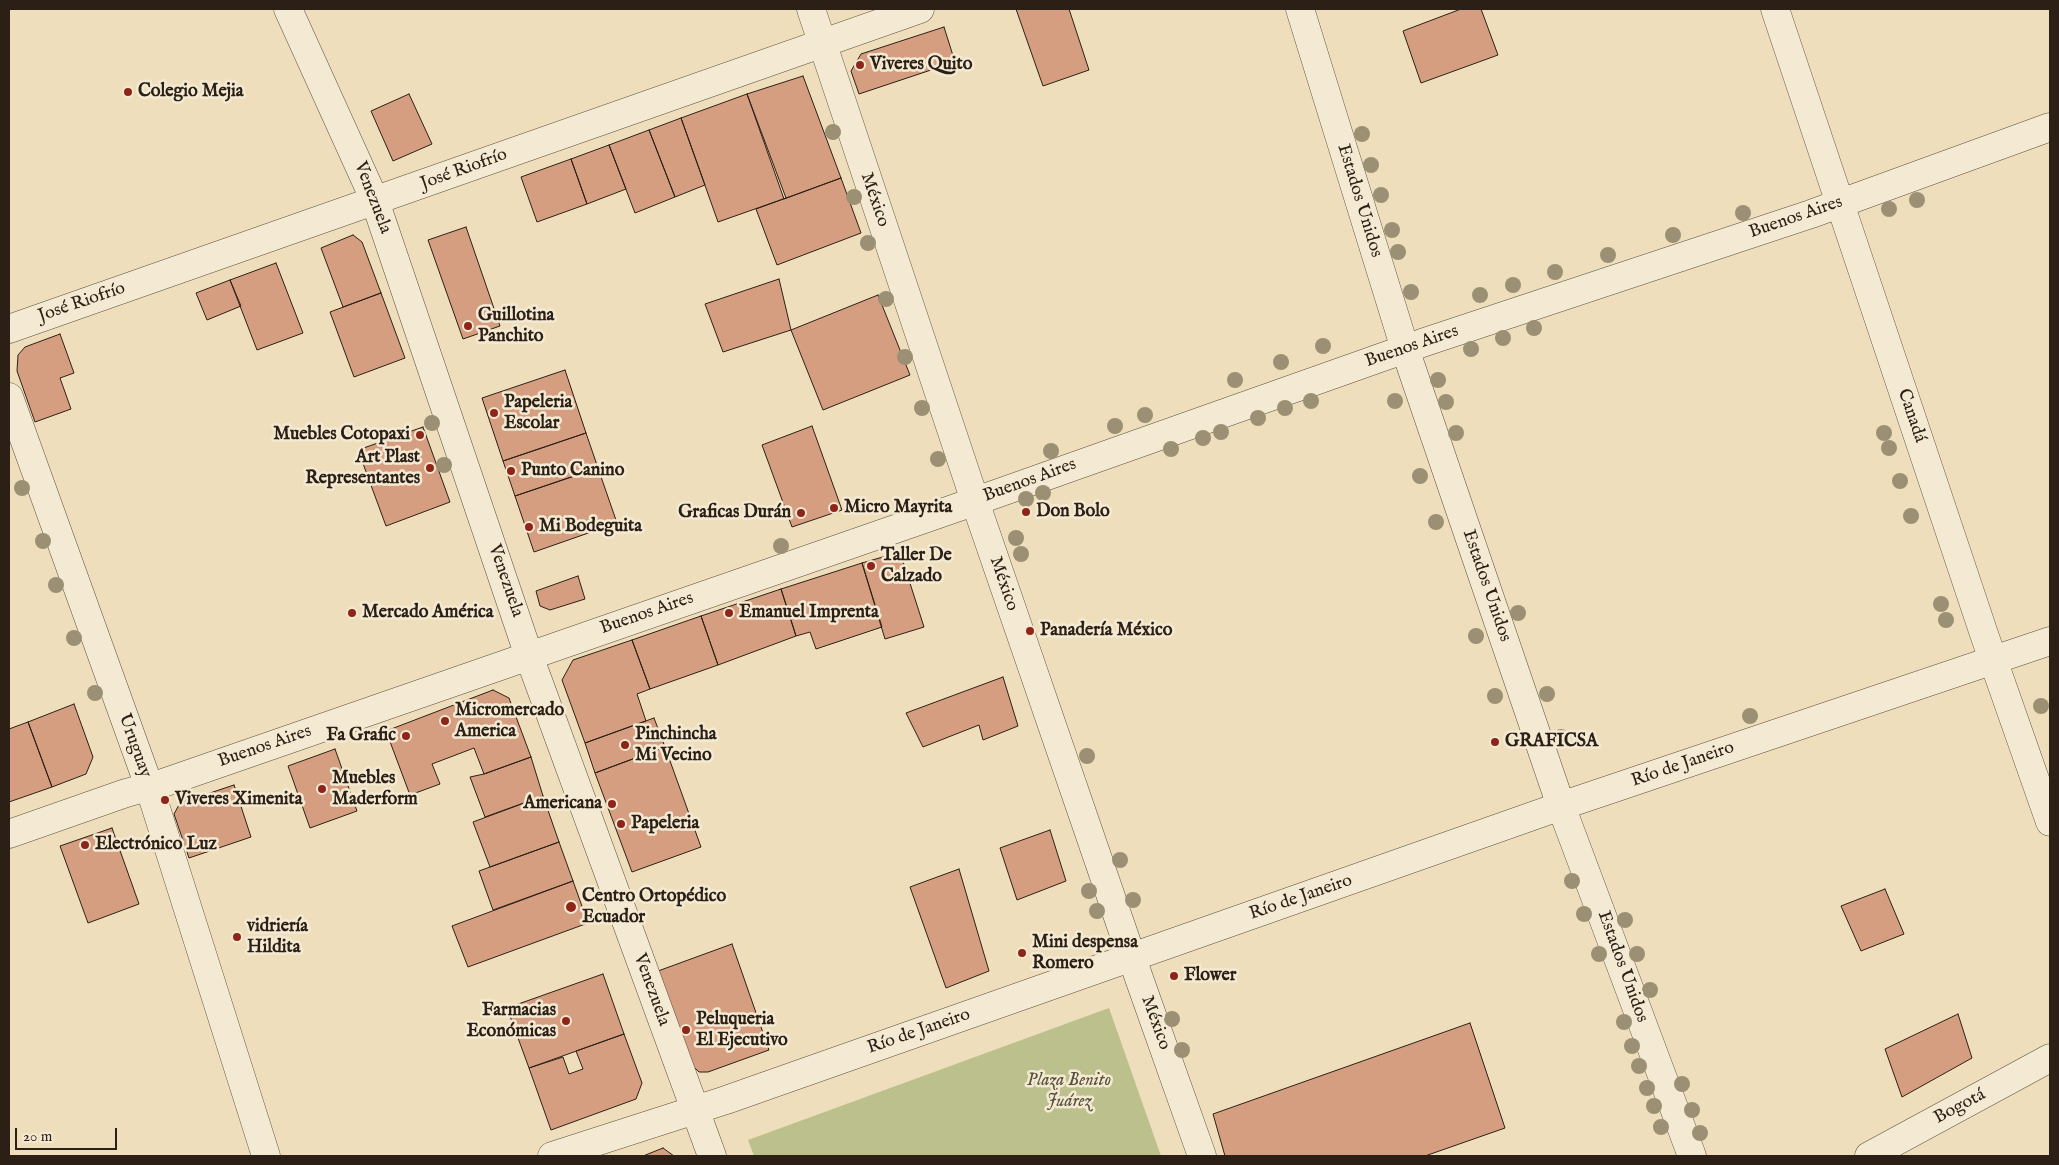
<!DOCTYPE html>
<html>
<head>
<meta charset="utf-8">
<style>
  body { margin:0 }
  #map { position:relative; width:2059px; height:1165px; overflow:hidden; background:#eedebb; font-family:"IM FELL English",serif }
  canvas { display:block }
  .frame { position:absolute; inset:0; border:10px solid #2c2016; pointer-events:none }
  .scale { position:absolute; left:15px; top:1128px; width:102px; height:22px; box-sizing:border-box; border:2px solid #2c2016; border-top:0; padding-left:6px; font-size:15px; line-height:18px; white-space:nowrap; color:#2c2016; -webkit-text-stroke:4px #f4ead3; paint-order:stroke }
</style>
</head>
<body>
<div id="map">
<canvas width="2059" height="1165"></canvas>
<div class="frame"></div>
<div class="scale">20 m</div>
</div>
<script>
const ctx = document.querySelector('canvas').getContext('2d');
ctx.lineJoin = 'round';
function paint(path, color) { ctx.fillStyle = color; ctx.fill(path, 'evenodd'); }
const poly = rows => new Path2D(rows.map(r => 'M' + r).join(''));
function strokePath(path, color, width, dash) { ctx.strokeStyle = color; ctx.lineWidth = width; ctx.lineCap = dash ? 'butt' : 'round'; ctx.setLineDash(dash || []); ctx.stroke(path); }
function drawText(font, color, halo, rows, align = 'center') {
  ctx.font = font + ' "IM FELL English",serif'; ctx.lineWidth = 5; ctx.setLineDash([]); ctx.textBaseline = 'middle'; ctx.strokeStyle = halo; ctx.fillStyle = color; for (const [text, x, y, turn = 0] of rows) {
    ctx.save(); ctx.translate(x, y); ctx.rotate((+turn || 0) * Math.PI / 180); ctx.textAlign = isNaN(turn) ? turn : align; if (halo) ctx.strokeText(text, 0, 0); ctx.fillText(text, 0, 0); ctx.restore();
  }
}
paint(poly([
  [1109,1008,1161,1156,754,1156,748,1140]
]), '#bcc08d');
const building = poly([
  [1016,9,1069,9,1089,70,1043,86,1016,9],
  [1461,9,1481,9,1498,55,1421,83,1403,31,1461,9],
  [944,27,955,62,859,94,851,71,861,54,944,27],
  [803,76,841,178,784,199,747,94,803,76],
  [409,94,432,144,393,161,371,111,409,94],
  [747,94,786,198,718,222,681,118,747,94],
  [681,118,705,185,675,197,649,130,681,118],
  [649,130,675,197,635,213,609,145,649,130],
  [609,145,626,189,587,204,571,159,609,145],
  [571,159,587,204,537,222,521,177,571,159],
  [841,178,861,233,777,265,756,209,841,178],
  [466,227,500,326,463,339,428,240,466,227],
  [353,235,362,242,381,293,343,307,321,248,353,235],
  [276,263,303,333,257,350,230,280,276,263],
  [779,279,791,330,723,352,705,304,779,279],
  [230,280,241,306,207,320,196,293,230,280],
  [381,293,405,358,354,377,330,312,381,293],
  [878,295,910,375,823,410,791,330,878,295],
  [60,334,74,373,60,378,71,409,35,422,17,371,18,355,25,347,60,334],
  [565,370,586,433,503,461,482,398,565,370],
  [812,426,842,510,792,527,762,445,812,426],
  [423,427,450,502,386,526,358,450,423,427],
  [586,433,598,468,515,496,503,461,586,433],
  [598,468,617,523,534,552,515,496,598,468],
  [900,552,924,627,885,639,862,563,900,552],
  [862,563,882,627,816,649,810,632,796,636,781,589,862,563],
  [578,576,585,599,550,610,540,606,536,591,578,576],
  [781,589,796,636,718,665,701,616,781,589],
  [701,616,718,665,650,689,632,640,701,616],
  [632,640,650,689,637,694,646,721,585,743,562,680,573,660,632,640],
  [1003,677,1018,726,983,740,979,725,923,747,906,713,1003,677],
  [493,690,509,698,531,757,484,774,474,748,432,764,440,784,410,795,386,731,493,690],
  [74,704,93,757,86,774,52,787,28,722,74,704],
  [654,718,665,747,595,773,585,743,654,718],
  [28,722,52,787,9,802,9,729,28,722],
  [665,747,701,847,632,872,595,773,665,747],
  [335,749,357,811,310,828,288,766,335,749],
  [531,757,543,796,485,817,470,777,484,774,531,757],
  [234,785,251,837,189,858,174,814,180,803,234,785],
  [543,796,559,842,490,867,473,822,543,796],
  [112,828,139,904,88,923,60,846,112,828],
  [1050,830,1066,881,1017,900,1000,848,1050,830],
  [559,842,573,881,493,910,479,871,559,842],
  [959,869,989,971,946,988,910,887,959,869],
  [573,881,588,923,468,967,452,926,573,881],
  [1885,889,1904,934,1861,951,1841,906,1885,889],
  [732,944,769,1050,708,1072,699,1072,691,1064,658,971,732,944],
  [603,974,624,1034,529,1068,507,1008,603,974],
  [1958,1014,1972,1058,1902,1097,1885,1049,1958,1014],
  [1470,1023,1505,1128,1425,1156,1225,1156,1213,1114,1470,1023],
  [624,1034,642,1083,636,1099,551,1130,529,1068,563,1057,569,1074,583,1069,576,1051,624,1034],
  [663,1148,674,1156,643,1156,663,1148]
]);
paint(building, '#d69e80');
strokePath(building, '#2c2016', 1);
const minor = poly([
  [288,9,375,201,529,656,712,1156],
  [811,9,980,516,1140,981,1202,1156],
  [1300,9,1405,349,1561,806,1692,1156],
  [1775,9,1984,634,2050,822],
  [9,329,920,9],
  [9,397,149,786,266,1156],
  [9,834,126,793,163,783,976,501,1425,342,1811,214,2050,127],
  [552,1156,726,1100,1561,806,2050,641],
  [1869,1156,2050,1058]
]);
strokePath(minor, '#5c503f', 29);
strokePath(minor, '#f4ead3', 28);
ctx.fillStyle = '#9b9074';
for (const [x, y] of [
  [833,132],
  [1362,134],
  [1371,165],
  [1381,195],
  [854,197],
  [1917,200],
  [1889,209],
  [1743,213],
  [1392,230],
  [1673,235],
  [868,243],
  [1398,252],
  [1608,255],
  [1555,272],
  [1513,285],
  [1411,292],
  [1480,295],
  [886,299],
  [1534,328],
  [1503,338],
  [1323,346],
  [1471,349],
  [905,357],
  [1281,362],
  [1235,380],
  [1438,380],
  [1311,401],
  [1395,401],
  [1446,402],
  [922,408],
  [1285,408],
  [1145,415],
  [1258,418],
  [432,423],
  [1115,426],
  [1221,432],
  [1456,433],
  [1884,433],
  [1203,438],
  [1889,448],
  [1171,449],
  [1051,451],
  [938,459],
  [444,465],
  [1420,476],
  [1900,481],
  [22,488],
  [1043,493],
  [1026,499],
  [1911,516],
  [1436,522],
  [1016,538],
  [43,541],
  [781,546],
  [1021,554],
  [56,585],
  [1941,604],
  [1518,613],
  [1946,620],
  [1476,636],
  [74,638],
  [95,693],
  [1547,694],
  [1495,696],
  [2041,706],
  [1750,716],
  [1561,737],
  [1087,756],
  [1120,860],
  [1572,881],
  [1089,891],
  [1133,900],
  [1097,911],
  [1584,914],
  [1625,920],
  [1599,954],
  [1637,954],
  [1650,990],
  [1172,1019],
  [1624,1022],
  [1632,1046],
  [1182,1050],
  [1639,1066],
  [1682,1084],
  [1647,1088],
  [1654,1106],
  [1692,1110],
  [1661,1127],
  [1700,1133]
]) { ctx.beginPath(); ctx.arc(x, y, 8, 0, 2 * Math.PI); ctx.fill(); }
for (const [x, y, r, color] of [
  [860,65,5,"#8f2418"],
  [128,92,5,"#8f2418"],
  [468,326,5,"#8f2418"],
  [494,413,5,"#8f2418"],
  [420,435,5,"#8f2418"],
  [430,468,5,"#8f2418"],
  [511,471,5,"#8f2418"],
  [834,508,5,"#8f2418"],
  [1026,512,5,"#8f2418"],
  [801,513,5,"#8f2418"],
  [529,527,5,"#8f2418"],
  [871,566,5,"#8f2418"],
  [352,613,5,"#8f2418"],
  [729,613,5,"#8f2418"],
  [1030,631,5,"#8f2418"],
  [445,721,5,"#8f2418"],
  [406,736,5,"#8f2418"],
  [1495,742,5,"#8f2418"],
  [625,745,5,"#8f2418"],
  [322,789,5,"#8f2418"],
  [165,800,5,"#8f2418"],
  [612,804,5,"#8f2418"],
  [621,824,5,"#8f2418"],
  [85,845,5,"#8f2418"],
  [571,907,6,"#8f2418"],
  [237,937,5,"#8f2418"],
  [1022,953,5,"#8f2418"],
  [1174,976,5,"#8f2418"],
  [566,1021,5,"#8f2418"],
  [686,1030,5,"#8f2418"]
]) { const dot = new Path2D(); dot.arc(x, y, r, 0, 2 * Math.PI); ctx.fillStyle = color; ctx.fill(dot); strokePath(dot, '#f4ead3', 2); }
drawText('bold 18px', '#2c2016', '#f4ead3', [
  ["Viveres Quito",870,65],
  ["Colegio Mejia",138,92],
  ["Guillotina",478,316],
  ["Panchito",478,337],
  ["Papeleria",504,403],
  ["Escolar",504,424],
  ["Muebles Cotopaxi",410,435,"right"],
  ["Art Plast",420,458,"right"],
  ["Representantes",420,479,"right"],
  ["Punto Canino",521,471],
  ["Micro Mayrita",844,508],
  ["Don Bolo",1036,512],
  ["Graficas Durán",791,513,"right"],
  ["Mi Bodeguita",539,527],
  ["Taller De",881,556],
  ["Calzado",881,577],
  ["Mercado América",362,613],
  ["Emanuel Imprenta",739,613],
  ["Panadería México",1040,631],
  ["Micromercado",455,711],
  ["America",455,732],
  ["Pinchincha",635,735],
  ["Mi Vecino",635,756],
  ["Fa Grafic",396,736,"right"],
  ["GRAFICSA",1505,742],
  ["Muebles",332,779],
  ["Maderform",332,800],
  ["Viveres Ximenita",175,800],
  ["Americana",602,804,"right"],
  ["Papeleria",631,824],
  ["Electrónico Luz",95,845],
  ["Centro Ortopédico",582,897],
  ["Ecuador",582,918],
  ["vidriería",247,927],
  ["Hildita",247,948],
  ["Mini despensa",1032,943],
  ["Romero",1032,964],
  ["Flower",1184,976],
  ["Farmacias",556,1011,"right"],
  ["Económicas",556,1032,"right"],
  ["Peluqueria",696,1020],
  ["El Ejecutivo",696,1041]
], 'left');
drawText('18px', '#2c2016', '#f4ead3', [
  ["José Riofrío",464,170,-20],
  ["Venezuela",372,198,69],
  ["México",874,200,71],
  ["Estados Unidos",1359,201,73],
  ["Buenos Aires",1796,218,-19],
  ["José Riofrío",82,303,-19],
  ["Buenos Aires",1412,347,-19],
  ["Canadá",1911,416,71],
  ["Buenos Aires",1030,481,-20],
  ["Venezuela",505,581,71],
  ["México",1003,584,71],
  ["Estados Unidos",1486,586,71],
  ["Buenos Aires",647,614,-19],
  ["Uruguay",134,746,70],
  ["Buenos Aires",265,747,-19],
  ["Río de Janeiro",1683,765,-19],
  ["Río de Janeiro",1301,898,-19],
  ["Estados Unidos",1622,967,70],
  ["Venezuela",651,990,70],
  ["México",1155,1023,70],
  ["Río de Janeiro",919,1032,-19],
  ["Bogotá",1960,1107,-28]
]);
drawText('italic 18px', '#57503a', '#f4ead3', [
  ["Plaza Benito",1069,1081],
  ["Juárez",1069,1102]
]);
</script>
</body>
</html>
